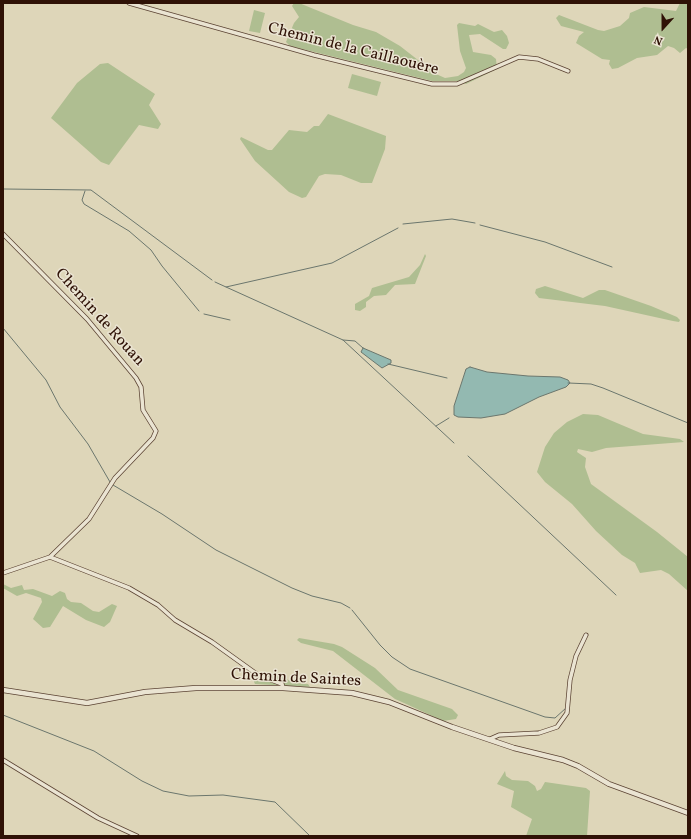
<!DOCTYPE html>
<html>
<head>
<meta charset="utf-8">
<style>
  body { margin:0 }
  #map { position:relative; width:691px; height:839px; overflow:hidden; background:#ded6b9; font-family:Vollkorn,serif }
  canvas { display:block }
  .frame { position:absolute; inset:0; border:4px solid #2f1206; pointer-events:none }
  .north { position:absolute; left:643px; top:8px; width:40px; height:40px; -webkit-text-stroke:3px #eae4d2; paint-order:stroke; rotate:201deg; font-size:11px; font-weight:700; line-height:16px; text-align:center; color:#2f1206 }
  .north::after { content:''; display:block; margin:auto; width:14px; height:18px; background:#2f1206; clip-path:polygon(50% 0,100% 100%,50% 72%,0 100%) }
</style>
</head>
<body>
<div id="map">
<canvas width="691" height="839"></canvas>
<div class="frame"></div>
<div class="north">N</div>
</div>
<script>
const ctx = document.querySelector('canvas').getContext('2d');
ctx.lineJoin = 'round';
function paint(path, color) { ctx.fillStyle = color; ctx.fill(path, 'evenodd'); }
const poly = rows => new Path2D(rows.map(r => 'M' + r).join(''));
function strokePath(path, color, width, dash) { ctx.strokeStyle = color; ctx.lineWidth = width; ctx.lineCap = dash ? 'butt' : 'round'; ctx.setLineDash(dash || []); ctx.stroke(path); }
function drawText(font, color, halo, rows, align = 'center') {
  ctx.font = font + ' Vollkorn,serif'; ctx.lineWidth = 3; ctx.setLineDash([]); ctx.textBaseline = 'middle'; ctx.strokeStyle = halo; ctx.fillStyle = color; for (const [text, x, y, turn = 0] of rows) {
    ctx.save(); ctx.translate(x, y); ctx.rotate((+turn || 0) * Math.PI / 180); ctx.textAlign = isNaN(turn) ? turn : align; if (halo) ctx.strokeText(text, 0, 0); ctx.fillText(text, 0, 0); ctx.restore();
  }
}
paint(poly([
  [294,3,299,3,353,25,376,32,400,46,436,74,445,78,458,76,464,72,466,68,460,51,457,25,459,23,475,26,478,24,494,32,502,30,507,36,509,43,506,49,503,49,480,34,469,35,473,52,491,55,496,59,497,69,466,84,456,81,432,81,290,46,286,42,294,23,299,17,292,6],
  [680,3,688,3,688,49,686,48,680,53,674,48,668,46,657,55,637,58,618,68,612,69,609,64,610,60,602,59,576,43,579,36,584,32,561,26,556,18,559,15,598,30,604,31,620,26,629,18,630,13,644,7,676,11],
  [254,10,265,13,260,33,249,31],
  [108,63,155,94,149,105,161,124,158,129,139,125,109,165,101,162,51,118,77,83,100,64],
  [352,74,381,82,377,96,348,88],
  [328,114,386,136,385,149,372,183,361,183,341,175,325,174,319,176,306,197,302,198,289,192,255,161,240,139,241,137,268,150,272,150,289,130,307,132,314,126,319,126],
  [425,254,426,256,415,284,395,285,386,295,374,296,366,302,366,307,360,311,355,310,355,304,369,296,372,288,409,277,420,265],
  [545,286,583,298,599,290,605,290,651,306,677,317,680,320,679,322,673,321,605,306,539,298,535,293,536,289],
  [583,414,598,415,643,434,680,439,684,442,606,448,592,452,578,449,577,452,586,458,585,467,591,484,657,532,688,557,688,591,669,574,661,570,640,573,635,563,622,555,596,531,572,504,545,482,537,472,545,447,554,433,567,422],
  [3,584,11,588,22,585,24,590,33,589,52,596,60,591,65,593,67,599,71,602,81,603,93,611,99,612,112,604,117,606,110,622,104,627,86,620,63,606,50,627,43,628,33,619,42,602,41,598,26,593,17,596,3,588],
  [299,638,334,644,342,647,375,668,398,690,452,709,458,715,456,719,443,721,404,703,395,699,333,651,301,643,297,640],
  [259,672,282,677,295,683,308,684,310,687,255,684,252,677],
  [505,771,506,776,512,780,528,781,535,786,537,791,541,789,545,782,586,788,590,791,587,836,526,836,532,819,511,807,514,791,497,784]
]), '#afbe91');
const water = poly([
  [363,348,391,360,391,363,382,368,361,352,363,348],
  [470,367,487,372,528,376,560,377,568,380,570,383,566,387,539,397,505,414,481,418,458,417,454,415,454,406,466,369,470,367]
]);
paint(water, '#93b9b1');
strokePath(water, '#6b766d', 1);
strokePath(poly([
  [3,189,91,190,212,280],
  [85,191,82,200,84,204,129,231,151,250,162,266,199,311],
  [403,224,452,219,475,223],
  [480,225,545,242,612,267],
  [215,282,226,287,332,263,398,228],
  [226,287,343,340,454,443],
  [204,314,230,320],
  [3,328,46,380,60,407,88,444,110,482],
  [343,340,355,341,363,348],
  [388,364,447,378],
  [568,383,591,384,603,388,688,423],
  [436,426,449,418],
  [468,456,616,595],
  [113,485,162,514,216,550,292,588,312,596,341,603,350,608],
  [352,610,380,645,392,657,410,669,545,717,555,718,566,708],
  [3,715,94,751,142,781,163,791,189,796,223,795,275,802,310,836]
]), '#6b766d', 1);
const minor = poly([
  [129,3,314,55,432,84,457,84,519,57,538,59,568,71],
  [3,234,87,319,136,378,141,387,143,410,156,431,153,438,115,478,89,519,50,557],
  [3,573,50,557,129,588,158,605,175,620,212,642,258,675,282,684,283,688],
  [490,739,499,735,539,733,557,727,567,713,570,680,576,656,586,635],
  [3,760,98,818,137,836]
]);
const tertiary = poly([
  [3,690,87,703,145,692,196,688,283,688,352,693,389,702,452,727,514,748,563,760,578,766,609,784,688,813]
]);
strokePath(minor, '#5b4333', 5);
strokePath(tertiary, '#5b4333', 6);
strokePath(minor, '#eae4d2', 3.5);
strokePath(tertiary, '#eae4d2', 4.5);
drawText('16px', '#2f1206', '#eae4d2', [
  ["Chemin de la Caillaouère",353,50,14],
  ["Chemin de Rouan",99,318,48],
  ["Chemin de Saintes",296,679,3]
]);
</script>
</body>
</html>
